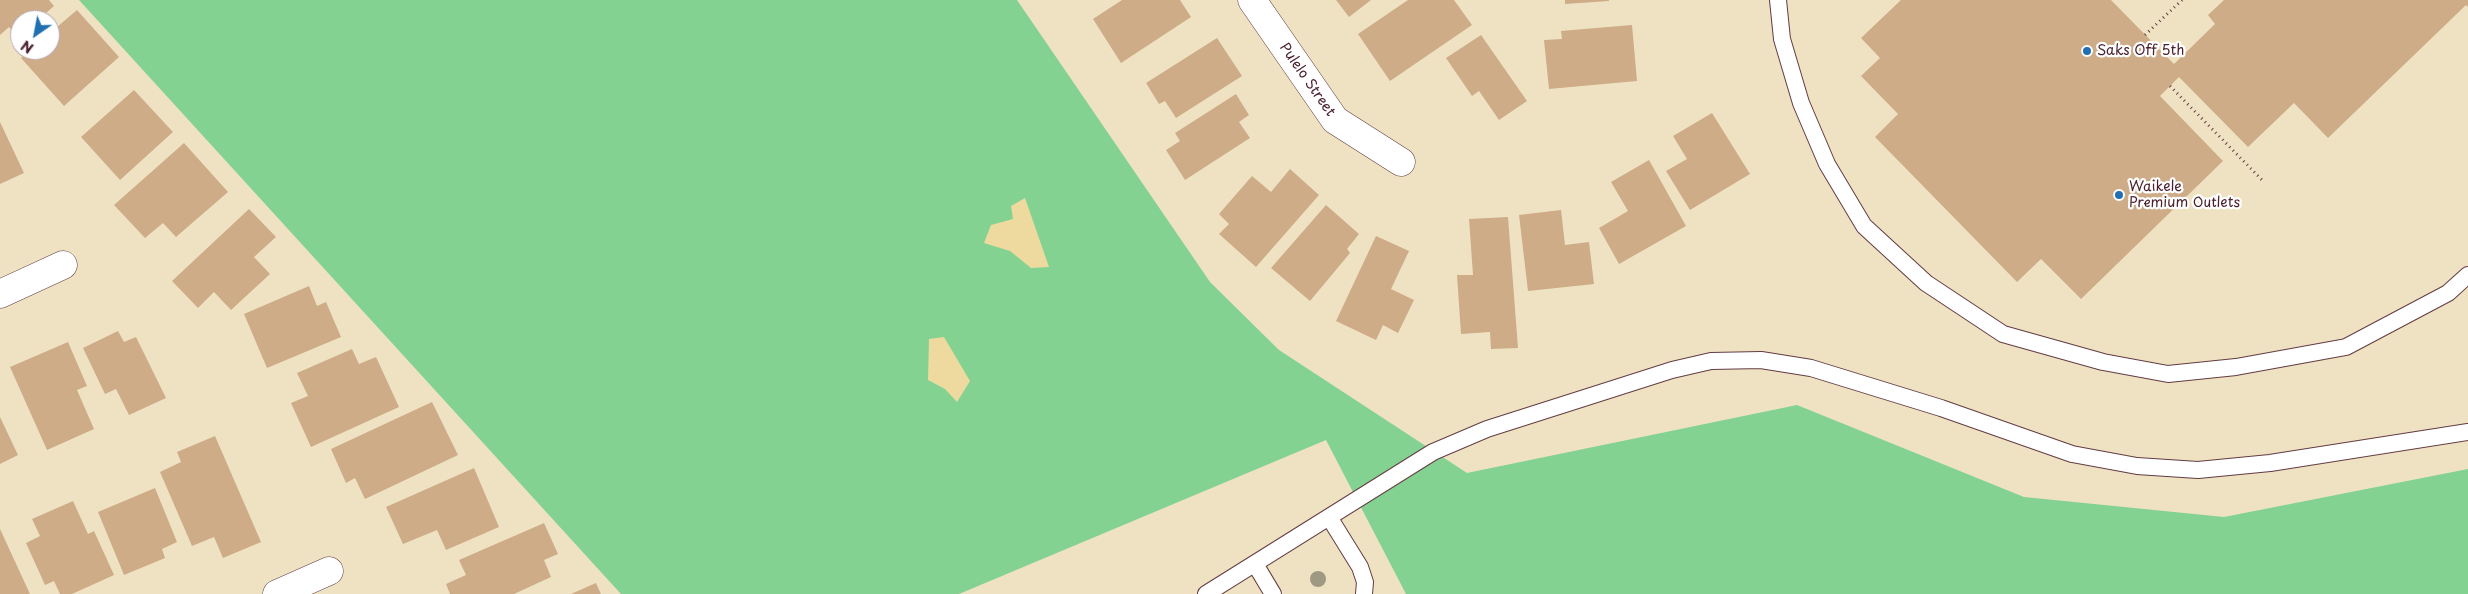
<!DOCTYPE html>
<html>
<head>
<meta charset="utf-8">
<style>
  body { margin:0 }
  #map { position:relative; width:2468px; height:594px; overflow:hidden; background:#efe2c3; font-family:"Playpen Sans",sans-serif }
  canvas { display:block }
  .north { position:absolute; left:10px; top:10px; width:50px; height:50px; box-sizing:border-box; background:#fff; border:1px solid #b7a5aa; border-radius:50%; rotate:213deg; font-size:14px; font-weight:700; line-height:20px; text-align:center; color:#4a1f2b }
  .north::after { content:''; display:block; margin:auto; width:18px; height:22px; background:#1f6fb2; clip-path:polygon(50% 0,100% 100%,50% 72%,0 100%) }
</style>
</head>
<body>
<div id="map">
<canvas width="2468" height="594"></canvas>
<div class="north">N</div>
</div>
<script>
const ctx = document.querySelector('canvas').getContext('2d');
ctx.lineJoin = 'round';
function paint(path, color) { ctx.fillStyle = color; ctx.fill(path, 'evenodd'); }
const poly = rows => new Path2D(rows.map(r => 'M' + r).join(''));
function strokePath(path, color, width, dash) { ctx.strokeStyle = color; ctx.lineWidth = width; ctx.lineCap = dash ? 'butt' : 'round'; ctx.setLineDash(dash || []); ctx.stroke(path); }
function drawText(font, color, halo, rows, align = 'center') {
  ctx.font = font + ' "Playpen Sans",sans-serif'; ctx.lineWidth = 4.5; ctx.setLineDash([]); ctx.textBaseline = 'middle'; ctx.strokeStyle = halo; ctx.fillStyle = color; for (const [text, x, y, turn = 0] of rows) {
    ctx.save(); ctx.translate(x, y); ctx.rotate((+turn || 0) * Math.PI / 180); ctx.textAlign = isNaN(turn) ? turn : align; if (halo) ctx.strokeText(text, 0, 0); ctx.fillText(text, 0, 0); ctx.restore();
  }
}
paint(poly([
  [79,0,1017,0,1210,282,1279,350,1467,473,1797,405,2024,497,2224,517,2468,469,2468,594,1406,594,1326,440,959,594,621,594]
]), '#83d291');
paint(poly([
  [1025,198,1049,267,1031,268,1010,251,984,243,991,225,1013,219,1011,206],
  [944,337,970,381,957,402,945,389,928,380,929,339]
]), '#eeda9e');
paint(poly([
  [0,0,49,0,54,6,38,20,20,20,18,37,9,27,0,35],
  [1122,0,1180,0,1191,17,1121,63,1093,19],
  [1336,0,1371,0,1349,17],
  [1408,0,1454,0,1472,25,1390,81,1358,34],
  [1565,0,1609,0,1609,1,1565,4],
  [1901,0,2111,0,2174,64,2215,24,2208,15,2224,0,2468,0,2468,7,2466,5,2328,138,2294,103,2248,147,2179,77,2160,96,2223,161,2081,299,2041,259,2017,282,1875,137,1898,114,1861,76,1880,58,1861,38],
  [77,10,119,57,64,106,21,58,30,50,50,50,50,33],
  [1632,25,1637,81,1549,89,1544,40,1562,39,1561,31],
  [1481,35,1527,101,1499,120,1479,91,1472,96,1446,58],
  [1217,38,1242,76,1176,118,1165,101,1159,104,1146,83],
  [134,90,173,132,120,180,81,137],
  [1236,94,1249,115,1239,122,1250,138,1185,180,1166,150,1180,141,1175,133],
  [1712,113,1750,174,1690,210,1666,171,1687,159,1673,136],
  [0,122,24,173,0,184],
  [184,143,228,192,176,237,163,223,145,238,114,205],
  [1649,160,1686,226,1619,264,1599,228,1628,211,1611,182],
  [1290,169,1319,195,1256,267,1219,234,1229,224,1219,214,1252,176,1271,192],
  [1326,205,1359,234,1347,249,1350,253,1310,301,1271,268],
  [249,209,276,237,254,257,270,274,231,310,214,292,198,308,172,281],
  [1561,210,1565,245,1589,242,1594,284,1528,291,1519,215],
  [1508,217,1518,348,1491,349,1490,332,1461,334,1457,275,1473,275,1469,219],
  [1376,236,1409,251,1391,289,1414,300,1398,333,1383,325,1376,340,1336,321],
  [309,286,317,306,326,302,341,337,267,368,244,314],
  [118,331,124,342,136,337,166,398,129,415,116,389,105,394,83,348],
  [68,342,87,386,77,390,94,429,47,450,10,367],
  [352,349,359,364,376,357,399,407,311,447,291,403,308,396,297,373],
  [432,402,458,455,365,499,355,478,346,483,331,449],
  [0,417,18,455,0,464],
  [215,436,261,542,223,558,214,537,192,546,160,472,181,462,177,452],
  [474,468,499,527,446,550,437,530,403,544,386,507],
  [155,488,177,542,162,549,165,558,124,575,98,512],
  [73,501,88,534,94,531,114,575,72,594,60,594,54,581,45,585,26,543,40,536,32,519],
  [544,523,558,554,544,560,551,577,514,594,450,594,446,584,466,575,459,560],
  [0,529,30,594,0,594],
  [596,583,601,594,571,594]
]), '#cdac87');
const service = poly([
  [1778,0,1782,39,1801,103,1827,164,1864,226,1926,283,2003,334,2103,362,2168,374,2236,367,2346,347,2448,293,2468,275],
  [1329,517,1360,567,1365,582,1364,594],
  [1255,564,1273,594],
  [1206,594,1433,452,1487,429,1672,370,1711,361,1761,360,1811,368,1941,408,2072,454,2137,466,2198,470,2270,463,2468,432]
]);
const minor = poly([
  [1252,0,1335,120,1401,162],
  [0,294,63,265],
  [277,594,329,571]
]);
strokePath(service, '#633c42', 18);
strokePath(minor, '#633c42', 29);
strokePath(poly([
  [2145,35,2182,0],
  [2170,86,2263,181]
]), '#633c42', 3, [1, 4]);
strokePath(service, '#fff', 16);
strokePath(minor, '#fff', 28);
ctx.fillStyle = '#9f9983';
for (const [x, y] of [
  [1318,579]
]) { ctx.beginPath(); ctx.arc(x, y, 8, 0, 2 * Math.PI); ctx.fill(); }
for (const [x, y, r, color] of [
  [2087,51,5,"#1f6fb2"],
  [2119,195,5,"#1f6fb2"]
]) { const dot = new Path2D(); dot.arc(x, y, r, 0, 2 * Math.PI); ctx.fillStyle = color; ctx.fill(dot); strokePath(dot, '#fff', 2); }
drawText('14px', '#4a1f2b', '#fff', [
  ["Saks Off 5th",2097,51],
  ["Waikele",2129,187],
  ["Premium Outlets",2129,203]
], 'left');
drawText('14px', '#4a1f2b', '#fff', [
  ["Pulelo Street",1307,80,55]
]);
</script>
</body>
</html>
